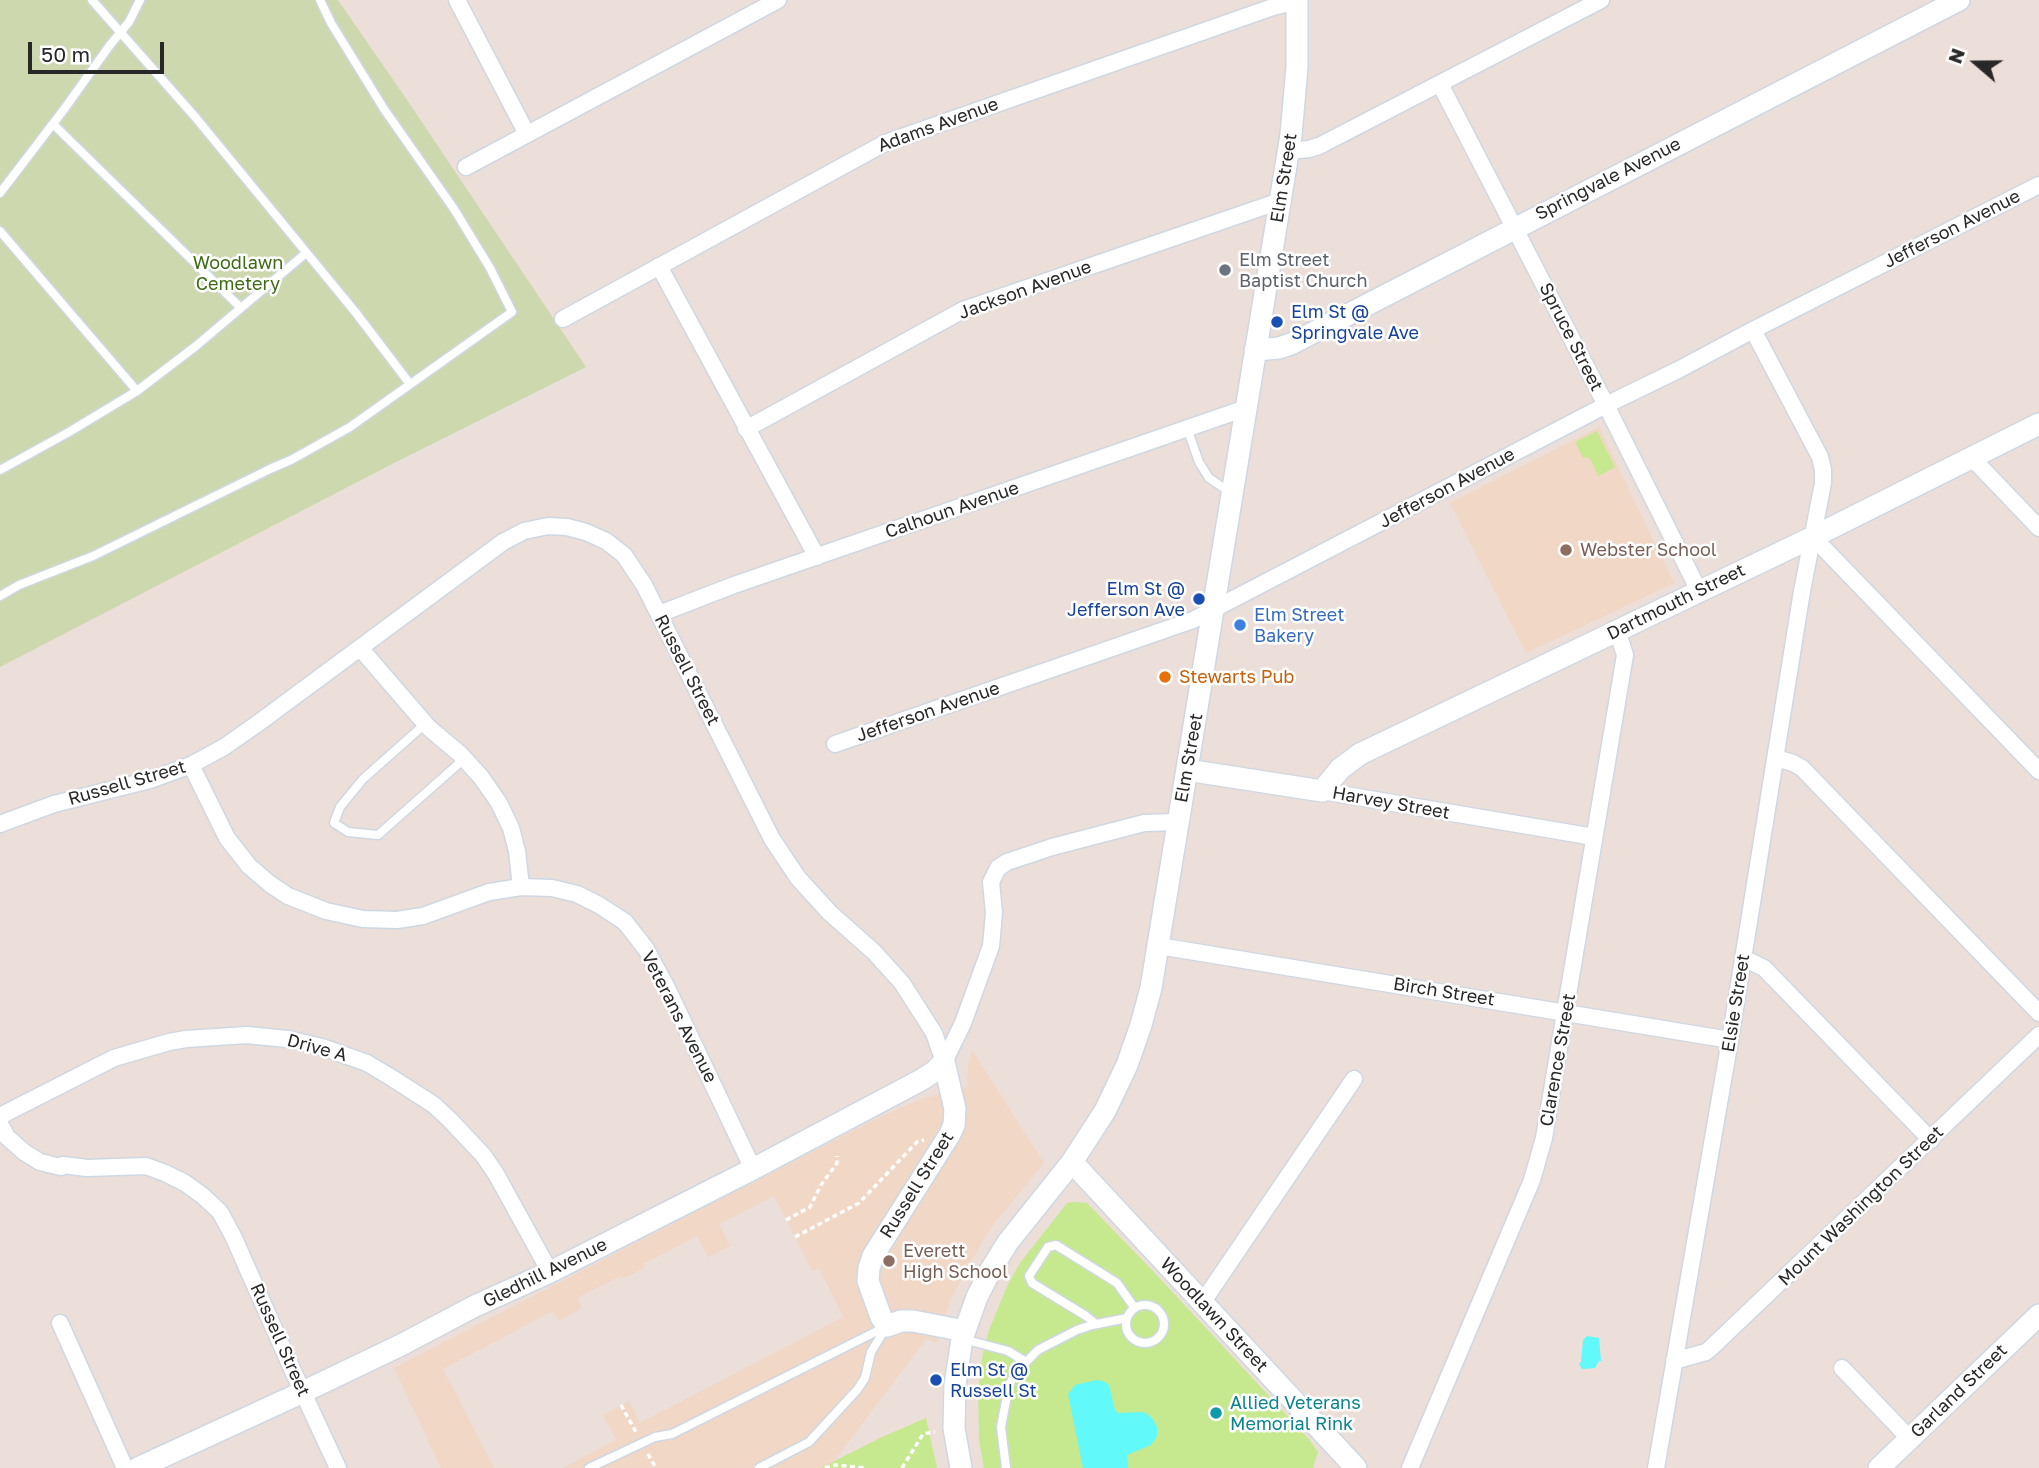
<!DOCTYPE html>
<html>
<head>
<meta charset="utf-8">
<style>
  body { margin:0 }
  #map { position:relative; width:2039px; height:1468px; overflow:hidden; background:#ecded8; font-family:"Golos Text",sans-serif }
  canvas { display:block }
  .north { position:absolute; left:1941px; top:28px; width:70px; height:70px; -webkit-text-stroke:5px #fff; paint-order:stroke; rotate:290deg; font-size:19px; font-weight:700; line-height:28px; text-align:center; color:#282828 }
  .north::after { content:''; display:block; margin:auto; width:24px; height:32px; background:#282828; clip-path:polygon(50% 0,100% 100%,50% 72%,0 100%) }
  .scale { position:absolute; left:28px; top:42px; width:136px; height:32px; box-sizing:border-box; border:4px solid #282828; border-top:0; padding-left:9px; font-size:21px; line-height:24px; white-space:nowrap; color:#282828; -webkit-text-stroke:5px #fff; paint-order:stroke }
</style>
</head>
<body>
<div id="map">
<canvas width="2039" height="1468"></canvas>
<div class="north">N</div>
<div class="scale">50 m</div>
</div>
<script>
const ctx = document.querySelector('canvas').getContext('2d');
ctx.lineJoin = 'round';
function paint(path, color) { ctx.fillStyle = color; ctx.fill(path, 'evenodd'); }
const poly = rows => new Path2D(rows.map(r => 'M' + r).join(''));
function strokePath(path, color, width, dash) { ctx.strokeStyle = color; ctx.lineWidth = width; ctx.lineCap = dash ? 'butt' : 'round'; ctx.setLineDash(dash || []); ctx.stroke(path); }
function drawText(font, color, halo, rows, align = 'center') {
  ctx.font = font + ' "Golos Text",sans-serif'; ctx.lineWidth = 5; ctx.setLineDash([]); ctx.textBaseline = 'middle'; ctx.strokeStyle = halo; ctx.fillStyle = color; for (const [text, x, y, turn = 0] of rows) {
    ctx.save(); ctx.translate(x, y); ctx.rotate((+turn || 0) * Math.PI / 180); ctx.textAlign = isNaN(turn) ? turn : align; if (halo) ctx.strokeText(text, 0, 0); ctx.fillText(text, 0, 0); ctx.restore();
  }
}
paint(poly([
  [1599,427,1674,583,1526,653,1450,503],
  [972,1050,1044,1163,996,1221,983,1240,951,1298,937,1343,926,1339,834,1461,820,1468,563,1468,616,1440,603,1415,629,1401,640,1423,843,1317,819,1268,812,1271,774,1196,719,1224,730,1246,708,1257,697,1236,643,1264,644,1268,622,1279,620,1276,577,1298,582,1308,559,1321,553,1311,443,1369,494,1468,441,1468,394,1368,872,1121,921,1099,967,1087,968,1065]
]), '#f0d7c6');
paint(poly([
  [1597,431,1615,467,1598,476,1591,460,1586,457,1583,458,1575,442],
  [1074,1202,1087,1203,1151,1269,1308,1438,1318,1452,1313,1468,984,1468,979,1440,978,1389,983,1352,989,1330,1008,1284,1020,1263,1067,1203],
  [926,1418,937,1468,821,1468,880,1438]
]), '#c6e98f');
paint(poly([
  [0,0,338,0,405,97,586,367,396,462,0,667]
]), '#ced8ae');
paint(poly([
  [1587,1336,1599,1338,1601,1361,1599,1361,1595,1368,1582,1369,1579,1364,1581,1362,1583,1340],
  [1097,1380,1103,1381,1109,1385,1115,1410,1118,1413,1144,1412,1152,1418,1157,1427,1157,1436,1151,1445,1127,1455,1128,1468,1083,1468,1068,1394,1075,1385]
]), '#61f9f9');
const lane = poly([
  [92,0,196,118,356,313,410,384],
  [53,124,241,308],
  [0,193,65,108,110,45,129,22,140,0],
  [0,231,137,391],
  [1187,428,1199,462,1209,478,1231,493],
  [0,470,69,432,137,391,196,346,306,253],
  [0,596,19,585,93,556,270,469,291,460,350,427,512,312,490,268,454,209,384,109,331,23,320,0],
  [425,724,363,779,340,807,334,823,348,832,378,835,464,759],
  '1126 1324a19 19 0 1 1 38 0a19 19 0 1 1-38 0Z',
  [1096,1324,1086,1316,1032,1283,1029,1276,1048,1247,1056,1245,1117,1283,1134,1307],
  [963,1339,1008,1351,1026,1362],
  [589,1468,655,1437,672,1434,887,1326,871,1352,865,1378,857,1390,809,1442,759,1468],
  [1006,1468,1001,1427,1009,1385,1017,1371,1038,1350,1077,1330,1092,1325,1127,1318]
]);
const street = poly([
  [457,0,527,134],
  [1440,84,1606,405,1699,591],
  [1288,151,1309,149,1319,146,1601,0],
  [466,167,778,0],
  [659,266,817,557],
  [563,319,885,143,1273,7,1297,1],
  [746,429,963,310,1280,201],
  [1971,457,2039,528],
  [1813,537,2039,771],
  [659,614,734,585,1246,408],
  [360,648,429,728,460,754,481,777,499,803,511,828,517,851,521,887],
  [835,744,1193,620,1606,405,1678,370,1753,330,2039,185],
  [1776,758,1793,763,1802,768,2039,1013],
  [191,765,227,838,249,866,270,884,288,896,326,911,363,919,397,920,423,916,489,892,521,887,552,888,577,894,599,905,625,922,646,949,666,986,753,1169],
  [1322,791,1594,837],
  [0,824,54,804,150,780,191,765,224,747,257,724,503,542,524,531,548,526,567,527,586,532,606,541,624,555,644,585,772,839,798,878,830,913,874,952,902,983,934,1033,944,1062],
  [1159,946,1730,1040],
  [1743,958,1764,968,1931,1140],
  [944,1062,963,1023,991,946,994,913,991,882,998,868,1007,862,1052,847,1144,823,1178,822],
  [0,1116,114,1058,169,1042,186,1039,247,1035,287,1039,322,1047,367,1063,392,1078,434,1105,450,1120,483,1155,496,1174,550,1272],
  [0,1124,7,1137,24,1152,40,1162,61,1167,63,1165,87,1168,146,1166,165,1173,185,1183,203,1196,220,1212,233,1236,292,1369,338,1468],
  [1202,1303,1354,1079],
  [60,1323,125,1468],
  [1674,1361,1706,1352,1713,1346,2039,1035],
  [1842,1368,1910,1439],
  [1410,1468,1532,1180,1544,1138,1625,655,1617,630],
  [1656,1468,1730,1040,1802,591,1823,483,1823,470,1820,457,1753,330]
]);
const secondary = poly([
  [1255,350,1279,348,1291,344,1959,0],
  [1187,770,1322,791,1340,769,1360,754,1813,537,2039,424],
  [944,1062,955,1109,954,1125,950,1134,873,1256,869,1268,868,1281,881,1317,887,1326,901,1321,913,1321,965,1331],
  [1072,1162,1356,1468],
  [138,1468,303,1392,401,1345,475,1306,550,1272,753,1169,921,1080,935,1071,944,1062],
  [961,1468,954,1428,955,1385,962,1339,977,1297,990,1271,1008,1242,1072,1162,1105,1111,1127,1065,1141,1025,1151,988,1291,135,1297,67,1297,0],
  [1879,1468,2039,1315]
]);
strokePath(lane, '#ced8e3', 11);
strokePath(street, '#ced8e3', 19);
strokePath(secondary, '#ced8e3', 24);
strokePath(poly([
  [786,1220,810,1207,821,1185,837,1163,837,1156],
  [795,1237,859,1203,917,1142,924,1140],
  [621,1405,636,1432],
  [648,1454,656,1468],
  [825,1468,835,1465,866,1468],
  [902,1468,923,1434,935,1432]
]), '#fff', 3.5, [5, 3.5]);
strokePath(lane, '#fff', 8);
strokePath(street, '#fff', 16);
strokePath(secondary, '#fff', 21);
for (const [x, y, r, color] of [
  [1225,270,7,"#6b7280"],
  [1277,322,7,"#1a4fb4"],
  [1566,550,7,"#8d6e63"],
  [1199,599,7,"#1a4fb4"],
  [1240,625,7,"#3f7fe0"],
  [1165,677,7,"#e8710a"],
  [889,1261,7,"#8d6e63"],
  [936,1380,7,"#1a4fb4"],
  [1216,1413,7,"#0f9aa8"]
]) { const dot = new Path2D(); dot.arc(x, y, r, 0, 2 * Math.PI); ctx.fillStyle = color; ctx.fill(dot); strokePath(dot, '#fff', 2.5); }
drawText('18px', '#282828', '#fff', [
  ["Adams Avenue",938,125,-20],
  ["Elm Street",1284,178,-81],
  ["Springvale Avenue",1608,179,-27],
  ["Jefferson Avenue",1952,229,-27],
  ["Jackson Avenue",1025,290,-20],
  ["Spruce Street",1571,337,63],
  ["Jefferson Avenue",1447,488,-28],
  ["Calhoun Avenue",952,510,-19],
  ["Dartmouth Street",1676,602,-26],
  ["Russell Street",687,670,63],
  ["Jefferson Avenue",928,712,-19],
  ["Elm Street",1189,758,-80],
  ["Russell Street",127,783,-16],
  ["Harvey Street",1391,803,10],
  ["Birch Street",1444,992,9],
  ["Elsie Street",1736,1003,-81],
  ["Veterans Avenue",679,1017,63],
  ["Drive A",317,1048,15],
  ["Clarence Street",1558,1060,-80],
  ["Russell Street",917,1185,-58],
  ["Mount Washington Street",1861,1206,-44],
  ["Gledhill Avenue",545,1273,-26],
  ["Woodlawn Street",1214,1315,47],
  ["Russell Street",280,1340,66],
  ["Garland Street",1959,1391,-44]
]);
drawText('18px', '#5b616d', '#fff', [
  ["Elm Street",1239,260],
  ["Baptist Church",1239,281]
], 'left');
drawText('18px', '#3d6b13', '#fff', [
  ["Woodlawn",238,263],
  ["Cemetery",238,284]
]);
drawText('18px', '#164399', '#fff', [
  ["Elm St @",1291,312],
  ["Springvale Ave",1291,333],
  ["Elm St @",1185,589,"right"],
  ["Jefferson Ave",1185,610,"right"],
  ["Elm St @",950,1370],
  ["Russell St",950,1391]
], 'left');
drawText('18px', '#785e54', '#fff', [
  ["Webster School",1580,550],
  ["Everett",903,1251],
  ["High School",903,1272]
], 'left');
drawText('18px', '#366cbe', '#fff', [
  ["Elm Street",1254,615],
  ["Bakery",1254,636]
], 'left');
drawText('18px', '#c56008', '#fff', [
  ["Stewarts Pub",1179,677]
], 'left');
drawText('18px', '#0d838f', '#fff', [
  ["Allied Veterans",1230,1403],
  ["Memorial Rink",1230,1424]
], 'left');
</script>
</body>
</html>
